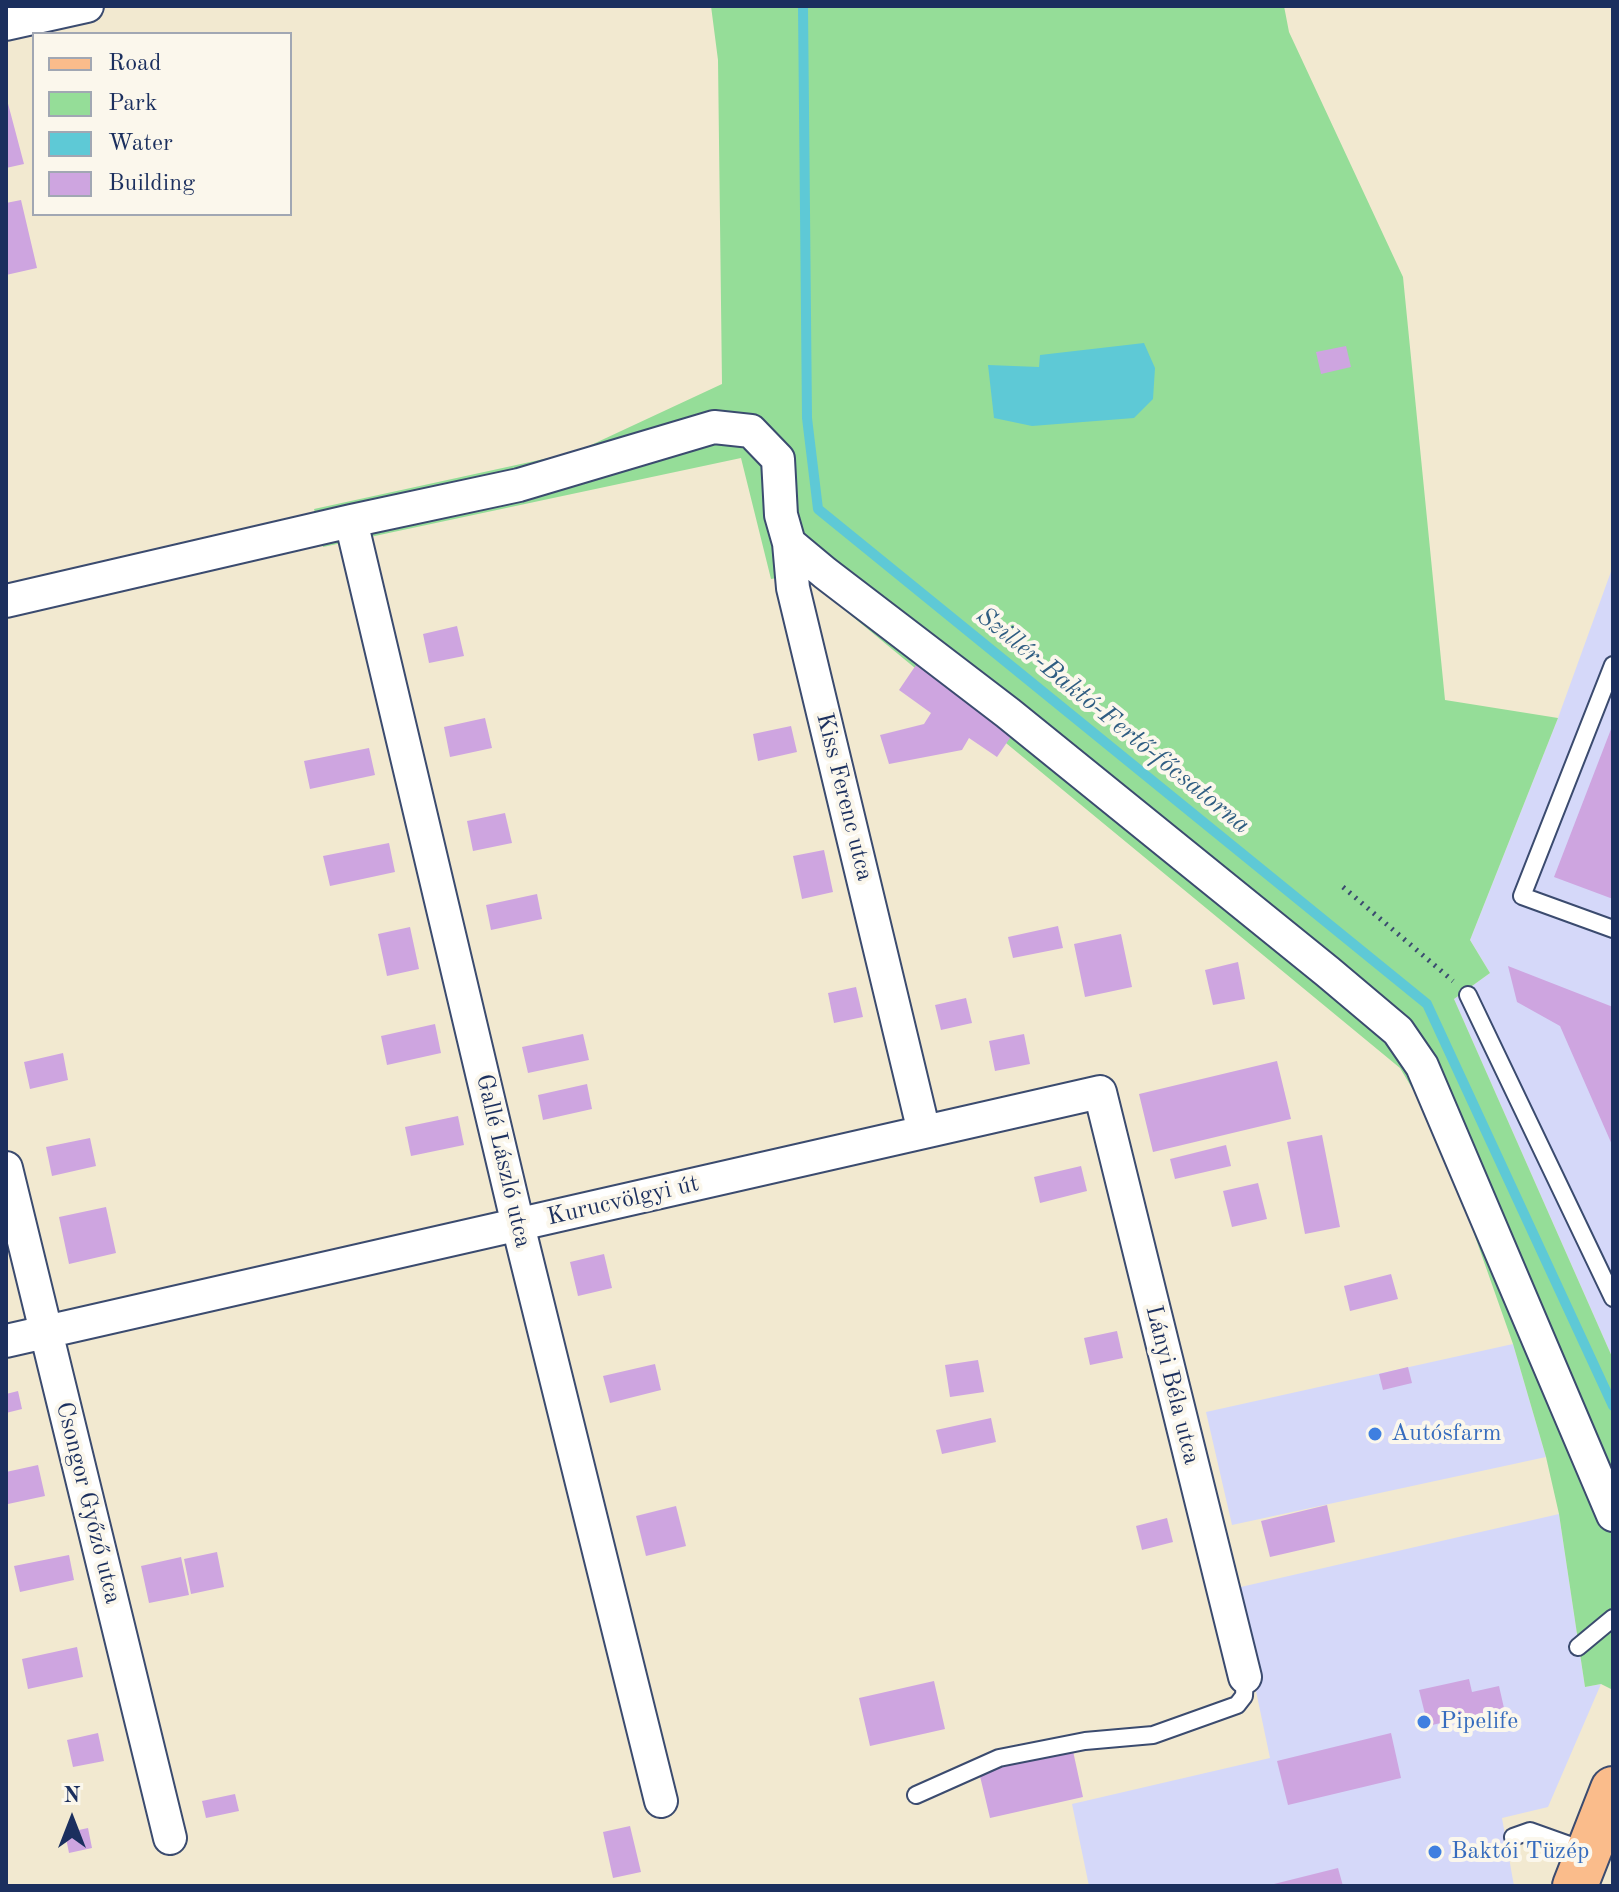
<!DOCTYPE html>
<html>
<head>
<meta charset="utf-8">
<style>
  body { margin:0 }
  #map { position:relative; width:1619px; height:1892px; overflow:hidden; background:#f2e9d0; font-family:"Old Standard TT",serif }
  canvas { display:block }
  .frame { position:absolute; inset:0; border:8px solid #1b2f5e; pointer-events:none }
  .legend { position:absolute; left:32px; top:32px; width:260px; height:184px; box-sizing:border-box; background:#fbf7ec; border:2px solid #a1a7b3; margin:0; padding:10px 14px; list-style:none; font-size:24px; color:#1b2f5e }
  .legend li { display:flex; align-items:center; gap:16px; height:40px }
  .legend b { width:40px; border:2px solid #a1a7b3 }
  .north { position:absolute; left:32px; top:1780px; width:80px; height:80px; -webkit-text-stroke:6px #fbf7ec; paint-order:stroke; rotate:0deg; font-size:22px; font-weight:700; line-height:32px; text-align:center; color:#1b2f5e }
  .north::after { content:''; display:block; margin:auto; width:28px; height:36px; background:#1b2f5e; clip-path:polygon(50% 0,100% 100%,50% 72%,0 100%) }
</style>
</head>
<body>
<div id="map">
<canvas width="1619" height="1892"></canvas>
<div class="frame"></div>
<ul class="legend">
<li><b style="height:10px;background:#fabc8b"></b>Road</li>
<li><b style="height:22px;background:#95dd98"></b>Park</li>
<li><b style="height:22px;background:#5ec9d6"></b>Water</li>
<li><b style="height:22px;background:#cea5e0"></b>Building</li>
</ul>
<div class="north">N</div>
</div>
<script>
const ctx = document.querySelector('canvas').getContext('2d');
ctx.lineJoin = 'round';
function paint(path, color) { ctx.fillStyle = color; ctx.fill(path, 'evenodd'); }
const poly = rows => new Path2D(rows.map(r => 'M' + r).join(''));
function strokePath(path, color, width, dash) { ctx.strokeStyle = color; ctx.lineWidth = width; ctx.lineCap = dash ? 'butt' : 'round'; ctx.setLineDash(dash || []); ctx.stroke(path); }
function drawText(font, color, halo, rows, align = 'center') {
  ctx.font = font + ' "Old Standard TT",serif'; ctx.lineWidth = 8; ctx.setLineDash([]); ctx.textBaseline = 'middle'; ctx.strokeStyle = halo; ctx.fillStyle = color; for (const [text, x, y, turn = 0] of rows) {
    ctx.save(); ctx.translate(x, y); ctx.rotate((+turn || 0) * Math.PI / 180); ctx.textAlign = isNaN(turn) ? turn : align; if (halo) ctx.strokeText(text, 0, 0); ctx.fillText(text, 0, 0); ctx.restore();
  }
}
paint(poly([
  [1613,566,1613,1359,1454,999,1490,973,1470,940,1558,718],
  [1513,1344,1546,1457,1232,1525,1206,1412],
  [1559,1514,1585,1687,1601,1684,1548,1807,1502,1818,1514,1886,1089,1886,1072,1804,1270,1758,1252,1672,1232,1589]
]), '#d5d8f9');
paint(poly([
  [711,6,1284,6,1289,32,1403,277,1445,700,1558,718,1470,940,1490,973,1454,999,1613,1359,1613,1690,1601,1684,1585,1687,1559,1514,1546,1457,1513,1344,1471,1225,1427,1113,1400,1068,801,574,771,579,741,458,323,547,314,509,576,452,722,384,718,60]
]), '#95dd98');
paint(poly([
  [1144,343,1155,368,1153,399,1134,418,1032,426,994,418,988,365,1039,367,1040,355]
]), '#5ec9d6');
strokePath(poly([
  [803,6,807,418,818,509,1427,1004,1613,1406]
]), '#5ec9d6', 10);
paint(poly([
  [6,96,24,164,6,168],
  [21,200,37,268,6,275,6,203],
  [1346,346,1351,367,1321,374,1316,352],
  [457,626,464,656,429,663,423,634],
  [916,665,1012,735,997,757,969,738,962,750,889,764,880,735,924,724,931,713,899,690],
  [485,718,492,748,450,757,444,727],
  [1613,724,1613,899,1554,877],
  [791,726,797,752,758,761,753,734],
  [369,748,375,775,310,789,304,761],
  [505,813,512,843,473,851,467,821],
  [389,843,395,872,330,886,323,856],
  [824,850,833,892,802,899,793,856],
  [537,894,542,919,491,930,486,905],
  [1058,926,1063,948,1013,958,1008,937],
  [410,927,419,969,387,976,378,934],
  [1121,934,1132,987,1085,997,1074,944],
  [1238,962,1245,999,1213,1005,1205,970],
  [1508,966,1613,1007,1613,1147,1560,1026,1517,1002],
  [856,987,863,1017,834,1023,828,993],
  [966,998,972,1023,941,1030,935,1005],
  [435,1024,441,1053,387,1065,381,1036],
  [583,1034,589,1060,528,1073,522,1047],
  [1024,1034,1030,1064,995,1071,989,1041],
  [63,1053,68,1080,30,1089,24,1062],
  [1277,1061,1291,1119,1153,1152,1139,1094],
  [587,1084,592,1109,543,1120,538,1095],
  [458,1116,464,1145,411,1156,405,1127],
  [1322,1135,1340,1227,1305,1234,1287,1142],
  [90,1138,96,1166,52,1176,46,1147],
  [1226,1145,1231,1166,1175,1179,1170,1159],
  [1081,1166,1087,1191,1040,1203,1034,1177],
  [1258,1183,1267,1219,1232,1227,1223,1191],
  [106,1207,116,1253,69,1264,59,1217],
  [604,1254,612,1288,578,1296,570,1262],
  [1391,1274,1398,1299,1350,1311,1344,1286],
  [1117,1331,1123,1358,1090,1365,1084,1338],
  [978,1360,984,1392,950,1397,945,1365],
  [655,1364,661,1390,610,1403,603,1376],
  [1408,1367,1412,1383,1383,1390,1379,1374],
  [18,1391,22,1409,6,1413,6,1394],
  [991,1418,996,1442,942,1454,936,1430],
  [38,1465,45,1496,8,1504,6,1493,6,1472],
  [1327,1505,1335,1542,1270,1557,1261,1521],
  [676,1506,686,1546,646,1556,636,1516],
  [1167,1518,1173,1542,1142,1550,1136,1526],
  [217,1552,224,1587,191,1594,184,1559],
  [69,1555,74,1580,20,1592,14,1566],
  [181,1557,189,1595,149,1603,141,1566],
  [77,1647,83,1677,28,1689,22,1659],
  [1469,1679,1472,1692,1499,1686,1504,1708,1428,1726,1419,1690],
  [934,1681,945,1729,870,1746,859,1698],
  [98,1733,104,1761,73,1767,67,1740],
  [1391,1733,1401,1778,1288,1805,1277,1761],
  [1073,1751,1083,1797,990,1818,979,1772],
  [235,1794,239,1811,206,1818,202,1801],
  [630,1826,641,1872,613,1878,603,1832],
  [88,1828,92,1848,69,1853,65,1833],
  [1338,1868,1343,1886,1270,1886,1270,1885]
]), '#cea5e0');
const service = poly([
  [1613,665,1522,896,1613,929],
  [1468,995,1613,1298],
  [1578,1647,1613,1618],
  [916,1795,999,1758,1085,1741,1153,1735,1237,1705,1244,1696,1245,1677],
  [1513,1837,1530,1831,1586,1851]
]);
const minor = poly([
  [6,24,87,6],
  [351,521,518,1225,661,1801],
  [789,543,825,573,1008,713,1328,972,1398,1031,1422,1066,1613,1515],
  [6,601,351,521,519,485,714,427,751,431,778,459,781,515,789,543,793,588,924,1132],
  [6,1168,170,1838],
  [6,1341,1100,1092,1245,1677]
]);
const primary = poly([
  [1575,1886,1613,1789]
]);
strokePath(service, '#3b4b6f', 20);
strokePath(minor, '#3b4b6f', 36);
strokePath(primary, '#3b4b6f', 48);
strokePath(poly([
  [1343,887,1453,981]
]), '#3b4b6f', 5, [2, 6]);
strokePath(service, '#fff', 16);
strokePath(minor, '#fff', 32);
strokePath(primary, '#fabc8b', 44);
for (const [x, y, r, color] of [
  [1375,1434,8,"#3f7fe0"],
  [1424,1722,8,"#3f7fe0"],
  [1435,1852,8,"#3f7fe0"]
]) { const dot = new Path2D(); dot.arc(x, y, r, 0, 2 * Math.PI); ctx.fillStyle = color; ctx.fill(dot); strokePath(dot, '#fbf7ec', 3); }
drawText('24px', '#1b2f5e', '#fbf7ec', [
  ["Kiss Ferenc utca",844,797,76],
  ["Gallé László utca",503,1161,77],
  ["Kurucvölgyi út",623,1201,-13],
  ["Lányi Béla utca",1172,1385,76],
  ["Csongor Győző utca",88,1503,76]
]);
drawText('24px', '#366cbe', '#fbf7ec', [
  ["Autósfarm",1391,1434],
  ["Pipelife",1440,1722],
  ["Baktói Tüzép",1451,1852]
], 'left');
drawText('italic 26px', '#2f5d82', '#fbf7ec', [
  ["Szillér-Baktó-Fertő-főcsatorna",1113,721,39]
]);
</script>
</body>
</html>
